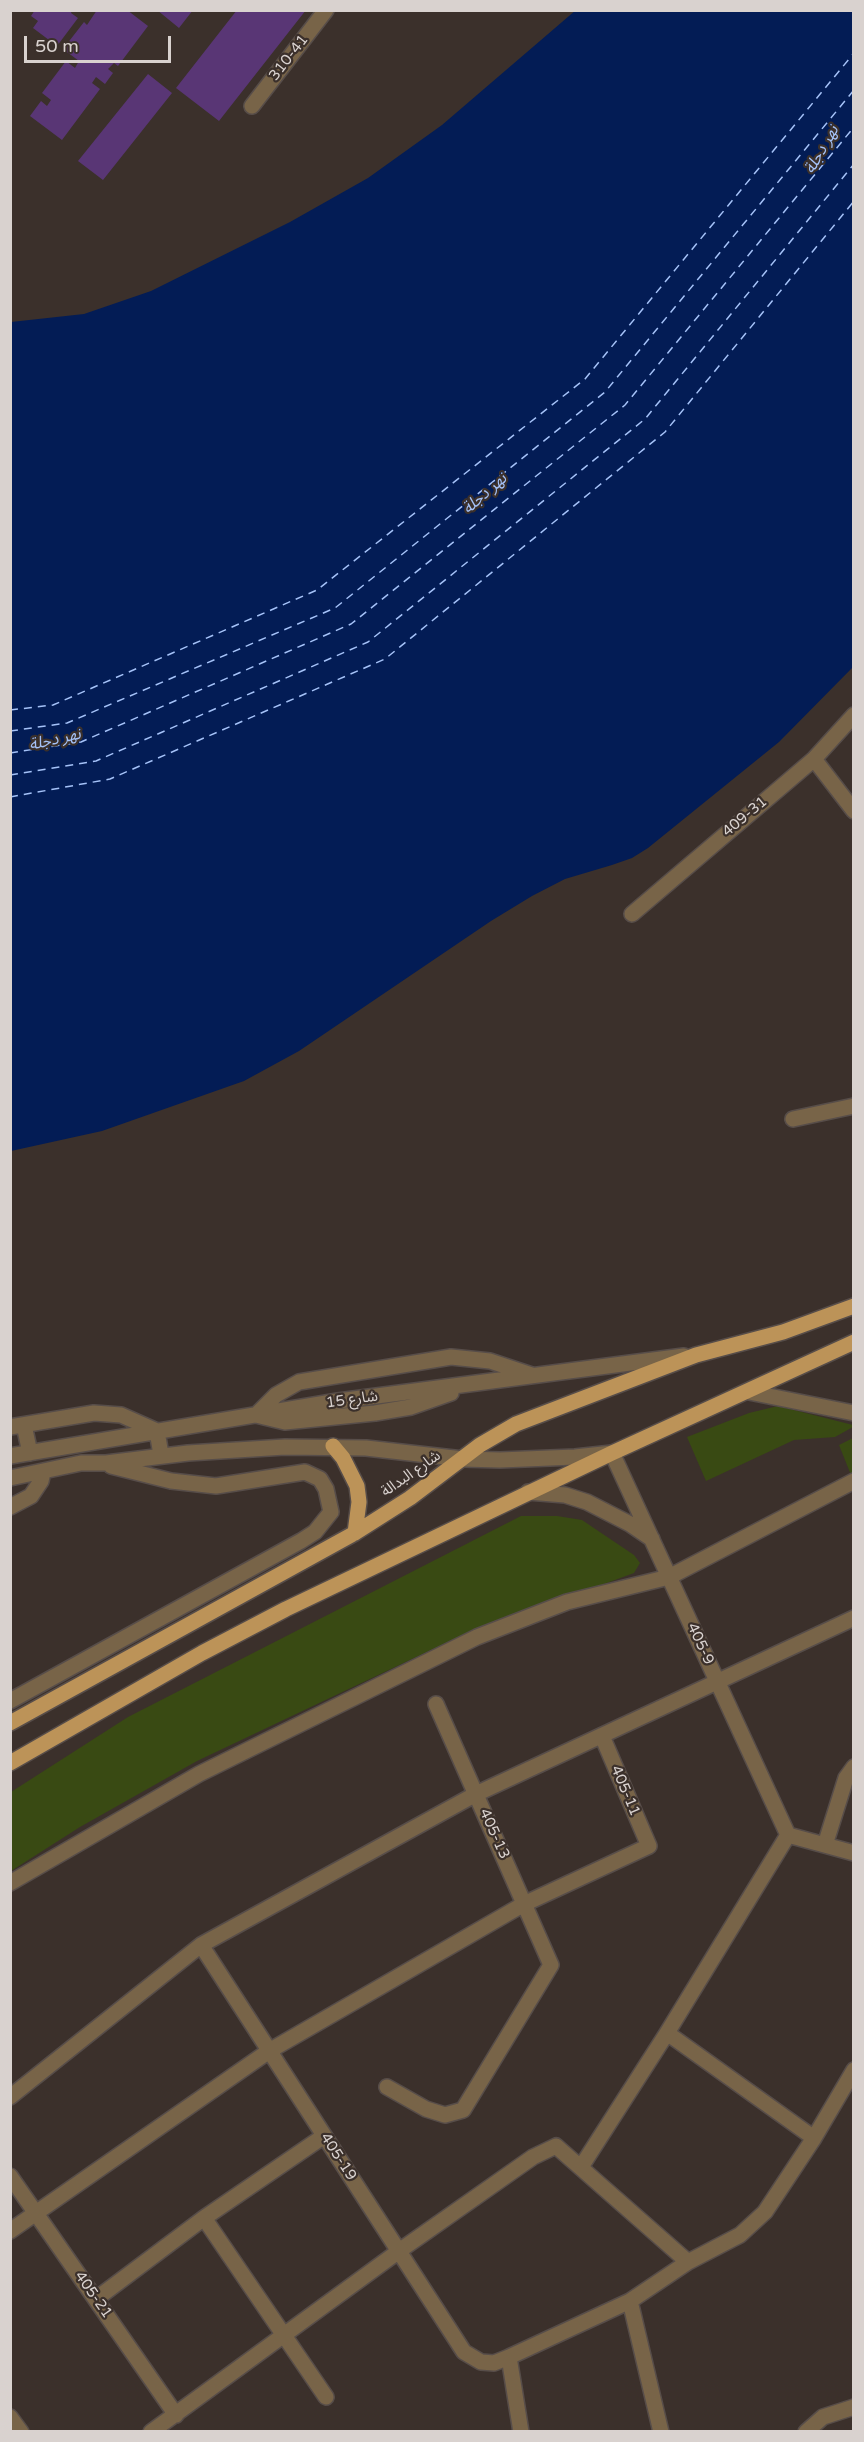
<!DOCTYPE html>
<html>
<head>
<meta charset="utf-8">
<style>
  body { margin:0 }
  #map { position:relative; width:864px; height:2442px; overflow:hidden; background:#3b302b; font-family:"Varela Round",sans-serif }
  canvas { display:block }
  .frame { position:absolute; inset:0; border:12px solid #d9d2cf; pointer-events:none }
  .scale { position:absolute; left:24px; top:36px; width:147px; height:27px; box-sizing:border-box; border:3px solid #d9d2cf; border-top:0; padding-left:8px; font-size:18px; line-height:21px; white-space:nowrap; color:#d9d2cf; -webkit-text-stroke:4px #3b302b; paint-order:stroke }
</style>
</head>
<body>
<div id="map">
<canvas width="864" height="2442"></canvas>
<div class="frame"></div>
<div class="scale">50 m</div>
</div>
<script>
const ctx = document.querySelector('canvas').getContext('2d');
ctx.lineJoin = 'round';
function paint(path, color) { ctx.fillStyle = color; ctx.fill(path, 'evenodd'); }
const poly = rows => new Path2D(rows.map(r => 'M' + r).join(''));
function strokePath(path, color, width, dash) { ctx.strokeStyle = color; ctx.lineWidth = width; ctx.lineCap = dash ? 'butt' : 'round'; ctx.setLineDash(dash || []); ctx.stroke(path); }
function drawText(font, color, halo, rows, align = 'center') {
  ctx.font = font + ' "Varela Round","Noto Sans Arabic",sans-serif'; ctx.lineWidth = 4.5; ctx.setLineDash([]); ctx.textBaseline = 'middle'; ctx.strokeStyle = halo; ctx.fillStyle = color; for (const [text, x, y, turn = 0] of rows) {
    ctx.save(); ctx.translate(x, y); ctx.rotate((+turn || 0) * Math.PI / 180); ctx.textAlign = isNaN(turn) ? turn : align; if (halo) ctx.strokeText(text, 0, 0); ctx.fillText(text, 0, 0); ctx.restore();
  }
}
paint(poly([
  [778,1406,853,1425,853,1427,835,1437,794,1440,706,1481,687,1437,749,1413],
  [853,1438,853,1473,851,1475,839,1445],
  [521,1516,557,1516,582,1520,634,1555,640,1563,634,1573,452,1640,197,1761,80,1827,11,1871,11,1792,128,1717]
]), '#394a13');
paint(poly([
  [576,10,853,11,853,667,779,742,648,848,632,858,612,865,565,879,532,896,491,921,299,1051,244,1081,102,1131,11,1151,11,322,84,314,151,291,290,222,368,178,442,125]
]), '#031c55');
strokePath(poly([
  [10,710,53,705,317,590,585,379,854,53],
  [10,731,67,723,335,608,605,392,854,90],
  [10,753,81,742,351,624,625,405,854,127],
  [10,775,96,761,368,642,645,419,854,164],
  [10,797,110,779,385,659,665,432,854,201]
]), '#a5c2f8', 1.5, [8, 6]);
paint(poly([
  [35,10,72,10,71,13,78,18,57,46,33,28,38,21,31,16],
  [97,10,127,10,148,26,118,66,114,63,108,69,113,73,105,84,96,77,92,83,100,89,62,140,30,116,41,101,47,106,51,100,42,93,66,61,75,68,79,61,63,49,84,22,87,25],
  [157,10,193,10,179,28],
  [237,10,306,10,219,121,176,88],
  [148,74,172,93,103,180,78,161]
]), '#593675');
const minor = poly([
  [252,106,326,10],
  [814,759,854,811],
  [632,914,814,759,854,715],
  [793,1119,854,1106],
  [749,1392,854,1413],
  [451,1393,411,1407,375,1413,285,1422,256,1415,276,1395,299,1382,451,1357,490,1361,532,1375],
  [24,1425,30,1453],
  [10,1427,94,1413,121,1415,157,1431,161,1455],
  [10,1456,338,1401,684,1356],
  [10,1478,81,1463,106,1463,188,1453,285,1447,366,1448,463,1459,500,1460,575,1457,612,1453,788,1835],
  [528,1492,565,1495,587,1502,630,1524,652,1539],
  [10,1507,31,1496,41,1481,43,1472],
  [10,1701,301,1541,315,1532,331,1512,326,1489,320,1479,305,1472,216,1486,171,1481,111,1466],
  [788,1835,854,1853],
  [825,1845,846,1778,854,1767],
  [10,1883,199,1774,477,1637,567,1602,669,1577,854,1481],
  [201,1945,464,2352,481,2362,494,2363,509,2357,630,2301,688,2262,740,2235,765,2212,814,2138,854,2070],
  [667,2033,814,2138],
  [387,2087,426,2109,445,2115,463,2110,551,1965,436,1704],
  [10,2097,201,1945,476,1794,854,1618],
  [581,2167,667,2033,788,1835],
  [10,2176,176,2415],
  [204,2218,326,2397],
  [10,2231,269,2051,524,1904,649,1846,602,1736],
  [96,2299,204,2218,324,2136],
  [630,2301,661,2432],
  [509,2357,521,2432],
  [10,2417,21,2432],
  [151,2432,399,2251,533,2157,556,2146,688,2262],
  [806,2432,823,2417,854,2407]
]);
const major = poly([
  [333,1446,343,1458,357,1486,359,1502,355,1533],
  [10,1723,355,1533,410,1498,480,1445,516,1424,696,1355,783,1332,854,1306],
  [10,1763,202,1653,286,1609,612,1453,854,1342]
]);
strokePath(minor, '#574d49', 18);
strokePath(major, '#574d49', 18);
strokePath(minor, '#786448', 15);
strokePath(major, '#bc9358', 15);
drawText('15px', '#d9d2cf', '#3b302b', [
  ["310-41",289,58,-52],
  ["409-31",745,817,-40],
  ["شارع 15",352,1400,-8],
  ["شارع البدالة",411,1474,-35],
  ["405-9",700,1644,65],
  ["405-11",625,1791,67],
  ["405-13",494,1834,66],
  ["405-19",338,2157,57],
  ["405-21",93,2295,55]
]);
drawText('italic 16px', '#a5c2f8', '#3b302b', [
  ["نهر دجلة",822,150,-60],
  ["نهر دجلة",485,494,-41],
  ["نهر دجلة",55,740,-13]
]);
</script>
</body>
</html>
